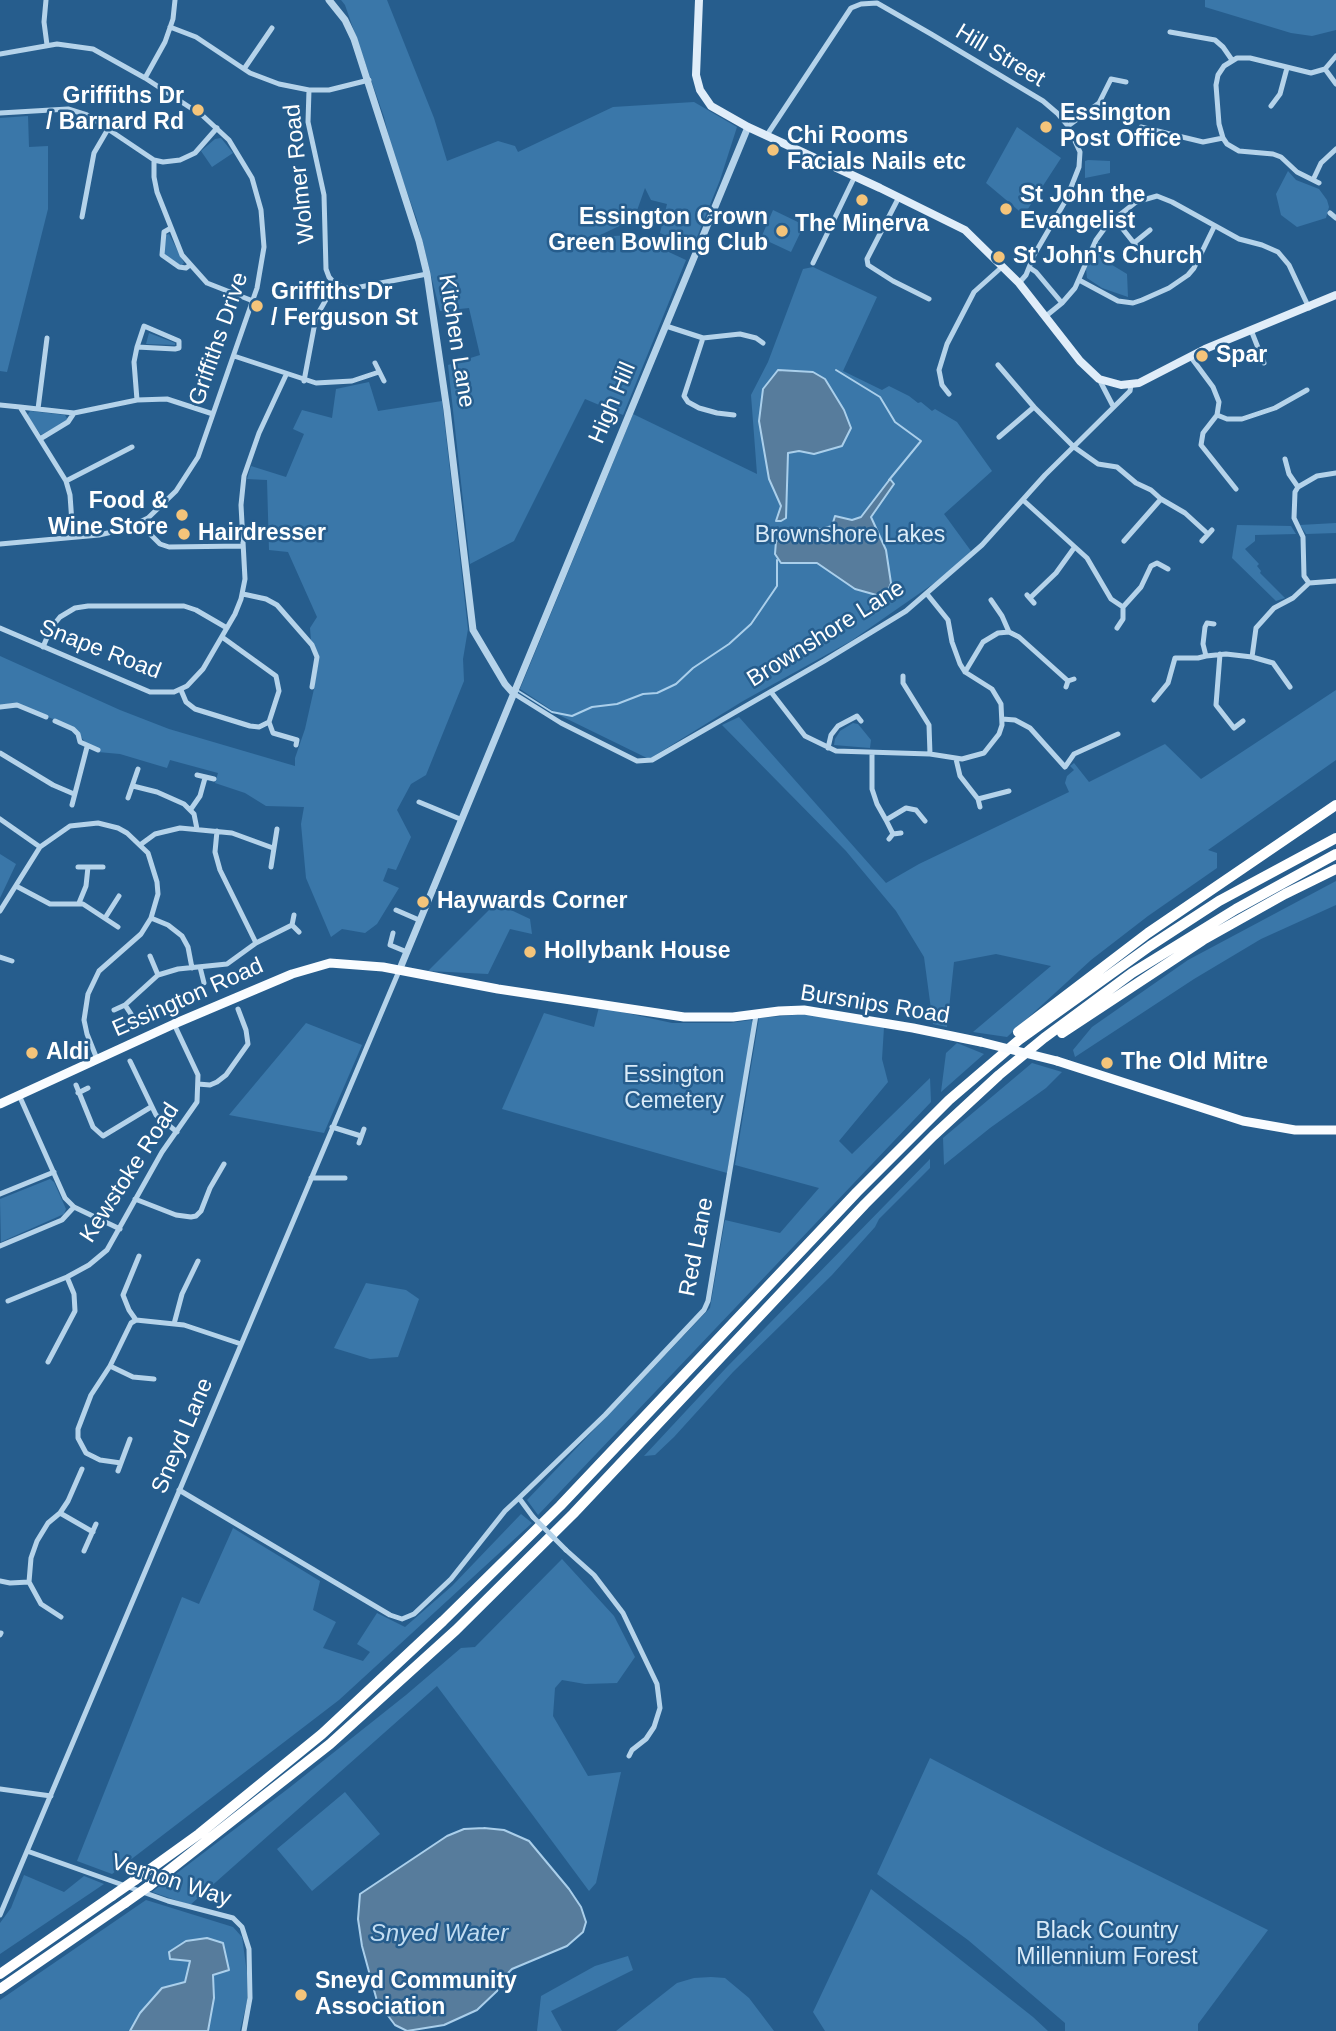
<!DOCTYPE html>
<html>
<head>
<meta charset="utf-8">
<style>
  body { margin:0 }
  canvas { display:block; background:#265d8d }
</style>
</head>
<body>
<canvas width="1336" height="2031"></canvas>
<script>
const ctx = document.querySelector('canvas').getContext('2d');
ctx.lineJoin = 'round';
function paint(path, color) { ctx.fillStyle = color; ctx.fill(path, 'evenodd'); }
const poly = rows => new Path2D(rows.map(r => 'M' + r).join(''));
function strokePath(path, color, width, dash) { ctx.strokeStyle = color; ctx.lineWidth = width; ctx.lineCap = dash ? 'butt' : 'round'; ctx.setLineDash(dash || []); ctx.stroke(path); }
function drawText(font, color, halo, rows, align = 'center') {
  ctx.font = font + ' Arial,sans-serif'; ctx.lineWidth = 5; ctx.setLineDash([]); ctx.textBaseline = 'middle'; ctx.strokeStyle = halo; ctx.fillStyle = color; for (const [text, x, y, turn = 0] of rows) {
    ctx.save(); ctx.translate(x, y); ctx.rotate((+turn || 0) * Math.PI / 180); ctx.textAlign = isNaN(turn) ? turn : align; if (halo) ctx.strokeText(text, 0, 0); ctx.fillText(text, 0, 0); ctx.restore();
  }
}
paint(poly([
  [341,0,387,0,434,118,447,161,498,141,515,146,518,152,613,107,694,102,737,127,720,180,693,247,660,233,667,204,651,200,645,188,634,219,596,237,632,235,686,260,623,415,585,399,514,541,470,564,448,365,480,355,469,308,440,311,417,220,393,153,384,117,345,5],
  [1205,0,1336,0,1336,30,1312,36,1291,33,1205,7],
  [28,116,29,147,48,146,48,209,7,372,0,371,0,118],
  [1017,127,1061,158,1024,215,986,183],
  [221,138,233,153,212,167,201,151,215,139],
  [1088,160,1110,161,1110,173,1085,178,1085,161],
  [1288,171,1296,180,1319,189,1327,200,1329,207,1326,218,1297,227,1281,215,1276,194],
  [773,210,804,225,791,252,761,238],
  [169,234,184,263,181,266,164,254,166,235],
  [1098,242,1104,245,1099,257,1127,274,1128,297,1102,288,1087,278,1086,269],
  [813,267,877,297,843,371,882,390,889,386,909,396,918,403,921,402,932,411,935,409,957,422,992,471,944,514,971,551,943,577,851,641,743,701,649,759,559,715,520,689,633,414,757,474,751,395,768,362,803,269],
  [149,333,175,343,175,345,146,344],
  [369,382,378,411,442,401,468,629,463,659,464,681,426,775,411,784,397,810,411,837,396,870,388,868,383,881,399,888,377,924,365,933,342,929,331,937,306,878,301,824,304,807,266,806,245,793,215,783,218,773,170,760,167,768,120,754,98,752,85,742,74,728,15,703,0,705,0,656,120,710,169,729,295,766,295,758,305,729,314,689,319,655,311,640,310,628,317,617,288,552,269,550,267,480,247,479,251,466,286,477,304,434,293,429,302,410,332,418,336,389],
  [30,411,65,415,68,420,41,435,27,416],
  [1336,523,1336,533,1306,534,1300,525],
  [1237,525,1291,526,1296,534,1255,535,1255,541,1245,549,1259,564,1257,566,1261,571,1260,573,1285,598,1276,601,1232,558],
  [1336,690,1336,760,1208,850,1217,853,1217,868,1148,916,1091,960,1007,1037,973,1032,1051,966,996,954,954,962,947,1027,933,1024,924,957,896,911,846,851,722,725,739,717,886,883,919,864,1069,792,1065,783,1067,776,1074,770,1070,766,1074,763,1089,782,1165,744,1201,779],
  [853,723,858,724,871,740,870,748,834,745,835,739,840,731],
  [0,854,16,864,0,898],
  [1336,881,1336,905,1261,939,1194,979,1075,1057,1073,1050,1092,1027,1188,960],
  [496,903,530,919,532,934,510,929,488,974,428,971],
  [599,1007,672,1023,730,1023,751,1020,754,1024,727,1173,502,1109,544,1013,594,1027],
  [806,1014,884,1027,882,1059,888,1082,839,1141,852,1154,930,1078,931,1102,538,1515,527,1500,710,1308,725,1220,780,1233,819,1188,735,1165,759,1018],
  [306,1023,362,1045,324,1133,229,1115],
  [957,1043,984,1054,941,1092,946,1053],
  [1032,1063,1062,1072,1046,1088,990,1128,944,1165,943,1138],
  [930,1159,930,1168,879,1219,875,1227,832,1275,733,1372,674,1437,655,1455,644,1456,726,1368],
  [50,1179,54,1182,66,1209,64,1214,1,1242,0,1199],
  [366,1283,406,1290,419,1299,398,1357,370,1359,334,1348],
  [521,1514,532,1523,339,1700,112,1874,77,1861,182,1597,199,1604,233,1528,320,1581,313,1610,336,1622,323,1648,363,1661,370,1652,357,1644,377,1613,405,1627,452,1586],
  [562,1559,614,1616,635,1657,617,1683,585,1684,562,1680,555,1688,553,1716,588,1776,621,1772,596,1883,589,1891,437,1686,190,1905,152,1892,289,1788,406,1695,461,1648,475,1647],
  [930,1758,1105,1849,1268,1930,1198,2024,1198,2031,1065,2031,1065,2023,968,1940,877,1874],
  [345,1792,380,1834,312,1891,277,1849],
  [24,1875,64,1892,84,1876,104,1884,0,1954,0,1923,11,1908],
  [871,1889,1033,2017,1048,2031,825,2031,813,2012],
  [146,1900,233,1927,242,1937,247,1973,247,2001,240,2031,0,2031,0,2000],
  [628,1956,633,1970,551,2011,562,2031,537,2031,541,1996,595,1966],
  [711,1977,725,1978,749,1998,774,2031,616,2031,677,1983,694,1978]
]), '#3a77a9');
const water = poly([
  [778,370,813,372,825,379,844,410,851,428,842,446,814,454,799,451,788,453,786,518,781,521,776,521,781,506,769,479,759,421,763,389,778,370],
  [890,479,894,484,871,517,886,550,891,583,887,593,880,596,855,589,817,563,781,563,775,554,776,541,799,530,821,529,832,526,835,516,852,520,861,517,890,479],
  [484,1828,504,1830,529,1841,569,1889,581,1907,586,1922,583,1932,567,1946,512,1969,502,1979,497,1991,477,2010,444,2025,407,2031,395,2025,377,2001,362,1946,358,1919,360,1894,447,1836,464,1829,484,1828],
  [207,1938,223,1943,229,1970,213,1975,214,1998,208,2031,130,2031,140,2013,162,1988,185,1982,190,1961,170,1959,169,1952,186,1941,207,1938]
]);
paint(water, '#577c9c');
strokePath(water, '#aacfeb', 2);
strokePath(poly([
  [836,370,880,397,895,422,921,441,889,480],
  [517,690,552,712,572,716,592,707,617,704,643,694,657,693,676,684,693,668,729,644,751,624,777,586,777,560]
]), '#aacfeb', 2);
strokePath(poly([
  [46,0,44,22,47,45],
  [170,27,196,37,250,73,279,84,309,90,329,90,369,80],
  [1170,32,1215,40,1223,47,1232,60],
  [0,54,57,44,93,49,145,78,203,116,229,140,252,178,261,210,264,247,257,288,198,457,176,491,148,518,125,529,99,535,0,544],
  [244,69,272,28],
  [1325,69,1336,84],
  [145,78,165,42,173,19,175,0],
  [309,90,308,122,324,195,326,269,329,277,335,284,350,289,427,274],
  [1271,106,1280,94,1287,68],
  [0,113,68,109,87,115,154,160,163,162,180,160,195,153,217,128],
  [1068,126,1099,103,1111,79,1126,82],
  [1141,127,1203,142,1223,138],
  [767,135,851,8,861,4,877,3,931,34,1043,101,1057,113,1068,126,1080,152,1079,167,1066,200,1034,255,1026,275,1019,283],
  [154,160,154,177,157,192,182,255,207,283,253,301],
  [1313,180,1321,163,1336,149],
  [1319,183,1297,172,1281,157,1273,154,1239,151,1227,144,1223,138,1219,124,1216,85,1218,75,1224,66,1237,58,1250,58,1311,73,1325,69,1336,56],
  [899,197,867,259,868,265,893,281,929,299],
  [1330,213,1336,218],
  [82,217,94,153,108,129],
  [1114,218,1149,262],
  [171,228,164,232,162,255,179,267,186,268,190,265],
  [1134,243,1150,230],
  [813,263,855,176],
  [1030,268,1036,272,1062,303],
  [1079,280,1118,301,1133,303,1142,300,1169,288,1188,275,1194,268,1214,227],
  [1046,316,1062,303,1075,288,1096,240,1107,225,1136,202,1157,196,1172,202,1239,239,1262,245,1278,252,1289,265,1309,308],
  [666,326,703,338,740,334,756,338,763,343],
  [1251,330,1264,363],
  [703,338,684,396,688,402,699,408,717,413,734,415],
  [234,356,316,383,352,381,379,372],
  [1190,356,1213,387,1219,402,1217,415,1203,433,1201,445,1236,489],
  [375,363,384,381],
  [998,365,1034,407,1074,447,1098,464,1117,467,1136,483,1151,490,1161,499,1185,513,1208,534],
  [1099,379,1113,406],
  [304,381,316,317,335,284],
  [949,394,942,385,939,370,947,344,974,292,1003,266],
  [137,400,134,362,137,347,144,326,179,341,179,348,175,349,137,347],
  [0,405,20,407,66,481,70,495,73,537],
  [20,407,74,413],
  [38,409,47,338],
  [1217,415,1227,419,1242,419,1275,408,1307,390],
  [999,437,1034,407],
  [40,439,68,422,74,413,137,400,167,399,213,414],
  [1285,459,1289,474,1298,487],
  [66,481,132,447],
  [1023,500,1087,558,1111,599,1123,607,1141,587,1151,566,1157,563,1168,569],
  [142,522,150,534,160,544,169,547,243,546],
  [1124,541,1161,499],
  [1202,541,1212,530],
  [1309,583,1336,581],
  [243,594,266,599,277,605,312,645,317,657,312,687],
  [1027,595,1034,603],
  [1030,598,1056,573,1074,548],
  [991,600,1002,616,1009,632],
  [1214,624,1207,623,1205,627,1203,644,1206,656,1226,654,1252,657],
  [0,628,150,692,174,692,187,686,203,669,235,614,241,599,245,579,241,505,244,476,259,433,286,375],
  [1117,628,1123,619,1123,607],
  [43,647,51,628,60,617,75,608,88,606,184,606,196,610,227,628],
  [1220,654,1216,705,1234,728,1243,721],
  [965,672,983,642,998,633,1009,632,1019,637,1068,681],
  [903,676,903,683,929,725,930,754],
  [1066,687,1068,681,1074,679],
  [1290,687,1273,663,1252,657,1256,628,1274,608,1293,598,1309,583,1304,576,1303,537,1294,518,1295,492,1298,487,1317,476,1336,473],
  [181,690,186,702,195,709,250,726,259,727,269,722,279,691,276,676,222,637],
  [771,692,805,736,836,751,930,754,962,759,984,753,999,734,1002,725,1001,704,992,689,965,672,960,664,952,642,948,620,927,594],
  [513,693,561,723,637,761,652,760,824,661,906,611,982,545,1045,475,1130,391,1131,385],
  [1154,700,1168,683,1175,658,1198,658,1206,656],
  [0,707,17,705,46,717],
  [1002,719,1015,720,1030,728,1065,767,1074,754,1118,734],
  [55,721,73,729,78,734,80,742,98,750],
  [269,722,273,733,297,740,296,745],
  [828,748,831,735,838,726,857,716,861,721],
  [0,753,53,785,74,794],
  [872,754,872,789,877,804,886,820,906,808,916,810,925,821],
  [956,759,960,776,978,799,980,807],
  [197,775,214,779],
  [133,786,157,792,184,804,194,814,197,829],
  [128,798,138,769],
  [978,799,1009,791],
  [419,802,460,819],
  [72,805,87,747],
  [191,809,200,796,205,778],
  [0,819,40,847],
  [886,820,893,834],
  [217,831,215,852,220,870,256,943],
  [889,839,893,834,901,833],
  [140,845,155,834,180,828,232,833,273,848],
  [78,867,103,867],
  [271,867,277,829],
  [16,886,50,904,83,904,118,927],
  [79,903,86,886,88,867],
  [396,910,419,920],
  [0,911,40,847,70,826,98,823,118,828,127,833,148,853,157,882,158,894,151,918,141,934,99,971,88,994,84,1020,87,1034,97,1059],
  [294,915,292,925,299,932],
  [105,918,119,896],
  [151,918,168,925,182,936,188,947,192,968],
  [393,933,390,945,407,952],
  [150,956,158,975],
  [0,957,12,961],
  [200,967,204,983],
  [125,1005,131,1014],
  [114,1010,125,1005,158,975,178,969,227,964,256,943,292,925],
  [130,1061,156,1115,177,1132],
  [198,1084,210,1085,217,1082,226,1075,248,1044,246,1030,238,1009],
  [76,1085,93,1127,103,1136,151,1107],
  [78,1093,88,1088],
  [19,1095,65,1198,74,1207,120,1229],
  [332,1127,361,1136],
  [359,1143,364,1129],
  [311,1178,345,1178],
  [0,1194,54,1172],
  [135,1199,176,1215,191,1217,196,1216,201,1211,210,1188,224,1164],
  [0,1246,62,1220,74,1207],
  [8,1301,67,1277,89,1265,107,1250,162,1152,197,1102,198,1075,174,1024],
  [136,1320,129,1310,123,1295,139,1256],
  [174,1324,182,1294,198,1261],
  [48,1362,75,1311,74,1294,67,1277],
  [110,1366,133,1377,154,1379],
  [121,1463,100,1460,86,1453,78,1438,78,1429,91,1395,110,1366,131,1323,136,1320,184,1325,241,1344],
  [118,1471,130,1439],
  [179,1490,390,1615,402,1619,414,1614,451,1579,505,1511,519,1498,533,1517],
  [519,1498,605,1415,704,1310,708,1301,756,1015],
  [60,1513,93,1532],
  [566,1550,594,1575,623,1613,657,1684,660,1708,654,1727,646,1739,632,1750,629,1756],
  [84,1551,96,1524],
  [0,1581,10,1583,29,1582,41,1604,61,1617],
  [29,1582,31,1558,37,1541,48,1523,60,1513,68,1501,82,1469],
  [0,1635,1,1633],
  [0,1789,51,1796],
  [27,1851,168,1901,233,1918,242,1927,249,1949,250,1998,244,2031],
  [0,1915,399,971]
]), '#b5d3ea', 5);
strokePath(poly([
  [329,0,345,20,354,39,419,241,427,274,447,410,473,630,505,684,513,693],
  [399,971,748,127]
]), '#b5d3ea', 7);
strokePath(poly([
  [699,0,696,75,700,90,711,106,748,127,880,188,965,230,1019,283,1080,361,1099,379,1121,385,1139,383,1205,349,1336,295]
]), '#e0edf9', 8);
strokePath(poly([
  [1057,1061,1243,1121,1295,1130,1336,1130],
  [0,1104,174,1024,292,974,330,963,383,967,498,989,684,1017,733,1017,779,1011,804,1010,913,1028,981,1042]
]), '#f9fcff', 9);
strokePath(poly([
  [1018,1032,1148,933,1336,805],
  [1062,1033,1203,940,1285,894,1336,869],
  [135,1880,199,1834,322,1734,443,1621,560,1506,857,1192,949,1100,1019,1040,1150,946,1219,901,1336,838],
  [149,1886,330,1744,456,1630,573,1514,865,1204,933,1136,999,1075,1044,1038,1132,973,1236,909,1336,854],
  [0,1974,112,1896],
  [0,1989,125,1903]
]), '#fff', 10);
strokePath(poly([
  [533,1517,566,1550]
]), '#b5d3ea', 5);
strokePath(poly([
  [981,1042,1057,1061]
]), '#f9fcff', 9);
strokePath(poly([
  [112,1896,135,1880],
  [125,1903,149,1886]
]), '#fff', 10);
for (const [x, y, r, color] of [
  [198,110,7,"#f4c47a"],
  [1046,127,7,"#f4c47a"],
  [773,150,7,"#f4c47a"],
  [862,200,7,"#f4c47a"],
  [1006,209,7,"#f4c47a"],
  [782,231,7,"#f4c47a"],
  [999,257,7,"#f4c47a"],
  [257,306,7,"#f4c47a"],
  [1202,356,7,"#f4c47a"],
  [182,515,7,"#f4c47a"],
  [184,534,7,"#f4c47a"],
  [423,902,7,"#f4c47a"],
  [530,952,7,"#f4c47a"],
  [32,1053,7,"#f4c47a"],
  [1107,1063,7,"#f4c47a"],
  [301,1995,7,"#f4c47a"]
]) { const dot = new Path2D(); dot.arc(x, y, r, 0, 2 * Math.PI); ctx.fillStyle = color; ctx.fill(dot); strokePath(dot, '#265d8d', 2.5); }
drawText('23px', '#fff', '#265d8d', [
  ["Hill Street",1000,56,31],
  ["Wolmer Road",300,174,-96],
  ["Griffiths Drive",219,339,-71],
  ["Kitchen Lane",456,341,81],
  ["High Hill",613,403,-67],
  ["Brownshore Lane",826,634,-32],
  ["Snape Road",100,650,21],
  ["Essington Road",188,998,-24],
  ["Bursnips Road",875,1005,9],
  ["Kewstoke Road",130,1173,-57],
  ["Red Lane",697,1247,-79],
  ["Sneyd Lane",183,1436,-67],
  ["Vernon Way",171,1881,18]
]);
drawText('bold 23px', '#fff', '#265d8d', [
  ["Griffiths Dr",184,97,"right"],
  ["/ Barnard Rd",184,123,"right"],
  ["Essington",1060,114],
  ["Post Office",1060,140],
  ["Chi Rooms",787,137],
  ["Facials Nails etc",787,163],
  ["St John the",1020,196],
  ["Evangelist",1020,222],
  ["Essington Crown",768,218,"right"],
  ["Green Bowling Club",768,244,"right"],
  ["The Minerva",862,225,"center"],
  ["St John's Church",1013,257],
  ["Griffiths Dr",271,293],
  ["/ Ferguson St",271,319],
  ["Spar",1216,356],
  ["Food &",168,502,"right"],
  ["Wine Store",168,528,"right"],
  ["Hairdresser",198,534],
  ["Haywards Corner",437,902],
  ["Hollybank House",544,952],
  ["Aldi",46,1053],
  ["The Old Mitre",1121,1063],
  ["Sneyd Community",315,1982],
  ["Association",315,2008]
], 'left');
drawText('23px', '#daebf8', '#265d8d', [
  ["Brownshore Lakes",850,536],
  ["Essington",674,1076],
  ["Cemetery",674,1102],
  ["Black Country",1107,1932],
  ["Millennium Forest",1107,1958]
]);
drawText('italic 24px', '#c1dcf1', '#265d8d', [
  ["Snyed Water",439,1934]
]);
</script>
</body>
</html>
